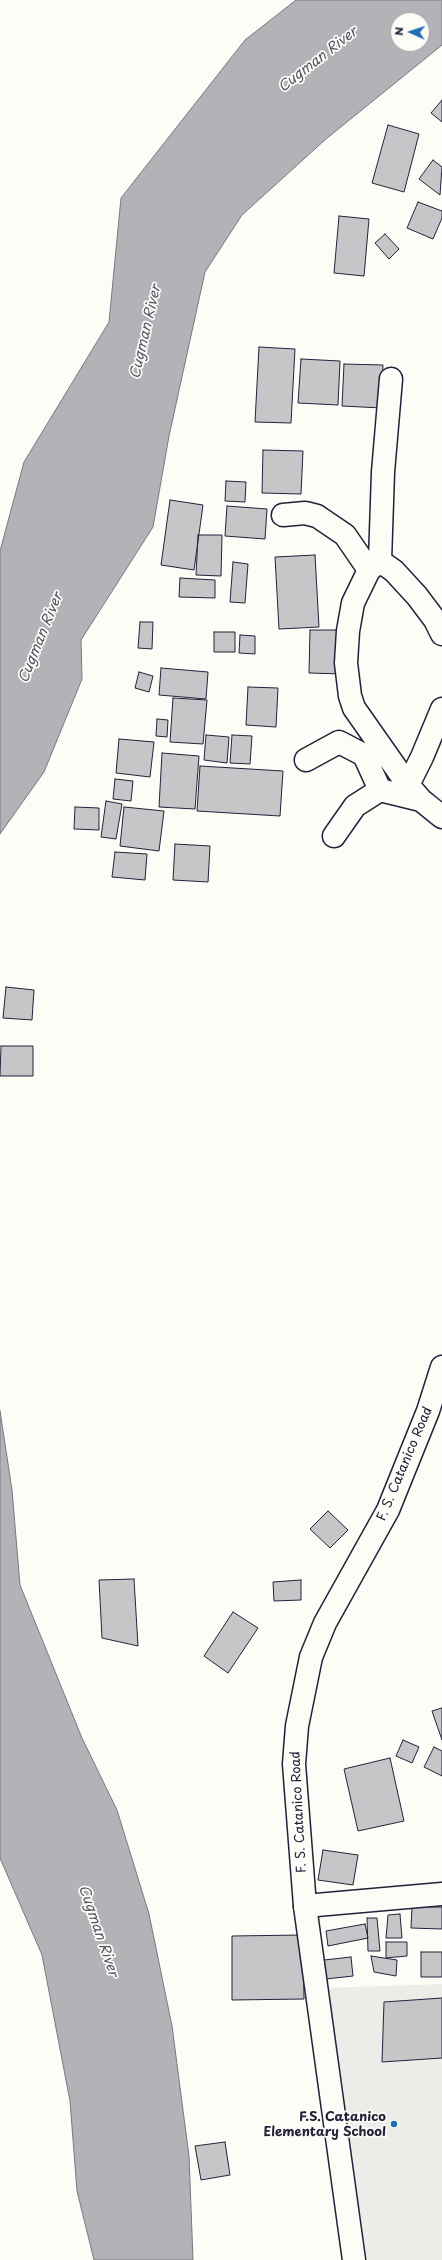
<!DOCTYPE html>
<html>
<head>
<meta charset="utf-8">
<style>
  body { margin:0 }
  #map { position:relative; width:442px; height:2260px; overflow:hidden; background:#fdfcf7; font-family:"Playpen Sans",sans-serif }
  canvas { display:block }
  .north { position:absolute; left:390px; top:12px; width:40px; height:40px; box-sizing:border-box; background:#fdfcf7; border:1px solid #a5a5ac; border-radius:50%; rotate:273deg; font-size:11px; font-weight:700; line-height:16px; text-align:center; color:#22223b }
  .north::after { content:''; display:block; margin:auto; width:14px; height:18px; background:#1f6fb2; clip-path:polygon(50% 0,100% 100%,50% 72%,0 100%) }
</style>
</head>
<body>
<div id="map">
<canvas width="442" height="2260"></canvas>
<div class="north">N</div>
</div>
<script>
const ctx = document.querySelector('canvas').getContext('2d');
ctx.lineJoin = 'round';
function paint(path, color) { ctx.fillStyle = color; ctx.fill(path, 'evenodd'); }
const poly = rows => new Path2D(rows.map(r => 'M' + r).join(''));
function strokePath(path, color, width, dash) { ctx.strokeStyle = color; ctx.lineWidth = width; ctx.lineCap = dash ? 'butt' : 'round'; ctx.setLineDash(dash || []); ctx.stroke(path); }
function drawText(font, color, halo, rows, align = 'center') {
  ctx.font = font + ' "Playpen Sans",sans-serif'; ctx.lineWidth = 3.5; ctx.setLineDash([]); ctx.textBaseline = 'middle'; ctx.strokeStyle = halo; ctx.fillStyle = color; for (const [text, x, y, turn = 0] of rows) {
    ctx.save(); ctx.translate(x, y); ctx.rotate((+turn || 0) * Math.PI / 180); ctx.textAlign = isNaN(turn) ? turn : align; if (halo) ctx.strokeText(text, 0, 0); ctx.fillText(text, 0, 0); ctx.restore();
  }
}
paint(poly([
  [442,1984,442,2260,367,2260,324,1988]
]), '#ecece9');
const water = poly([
  [296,0,442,0,442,45,326,139,242,215,205,272,169,436,153,527,81,640,82,679,44,772,0,834,0,551,24,462,109,322,121,198,245,40,296,0],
  [398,20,422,20,422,44,398,44,398,20],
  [0,1411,12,1490,20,1585,82,1738,117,1810,149,1914,172,2026,189,2156,193,2260,94,2260,77,2191,70,2101,42,1955,0,1858,0,1411]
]);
paint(water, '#b2b2b7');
strokePath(water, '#787885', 1);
const building = poly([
  [442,100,442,122,431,113,442,100],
  [388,125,419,134,404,192,372,183,388,125],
  [433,160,442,167,440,195,419,179,433,160],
  [418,202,442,211,442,218,433,239,407,228,418,202],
  [339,216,369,219,364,276,334,273,339,216],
  [385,234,399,249,389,259,375,243,385,234],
  [259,347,295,349,291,423,255,422,259,347],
  [301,359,340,361,338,405,298,403,301,359],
  [344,364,383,365,382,408,342,406,344,364],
  [263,450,303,451,301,494,262,493,263,450],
  [226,481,246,482,245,502,225,501,226,481],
  [170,500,203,505,194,570,161,565,170,500],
  [227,506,267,509,265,539,225,536,227,506],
  [198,535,222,535,221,576,196,575,198,535],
  [315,555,319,627,279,629,275,557,315,555],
  [233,562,248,564,245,603,230,602,233,562],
  [180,578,215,580,215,598,179,597,180,578],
  [140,622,153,622,152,649,138,648,140,622],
  [310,630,344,630,343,674,309,673,310,630],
  [214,632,235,632,235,652,214,652,214,632],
  [240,635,255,636,255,654,239,653,240,635],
  [161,668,208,672,206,699,159,695,161,668],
  [139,672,153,676,149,692,135,688,139,672],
  [248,687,278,688,276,727,246,725,248,687],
  [173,698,207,700,203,744,170,742,173,698],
  [157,719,168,720,167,737,156,736,157,719],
  [206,735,229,737,227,763,204,760,206,735],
  [232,735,252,736,250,764,230,763,232,735],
  [119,739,154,742,150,777,116,773,119,739],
  [162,753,199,756,195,809,159,807,162,753],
  [200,766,283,771,280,816,197,811,200,766],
  [115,779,133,781,131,801,113,799,115,779],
  [106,801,122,804,116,839,101,837,106,801],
  [75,807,99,808,99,830,74,829,75,807],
  [124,807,164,811,159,851,120,846,124,807],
  [175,844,210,846,208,882,173,880,175,844],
  [115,852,147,854,145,880,112,877,115,852],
  [6,987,34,990,32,1020,3,1018,6,987],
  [1,1046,33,1046,33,1076,0,1076,1,1046],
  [328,1511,348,1530,330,1548,310,1529,328,1511],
  [134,1579,138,1646,102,1638,99,1580,134,1579],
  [301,1580,301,1600,274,1601,273,1582,301,1580],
  [233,1612,258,1628,228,1673,204,1656,233,1612],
  [442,1708,442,1740,432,1711,442,1708],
  [403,1740,419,1747,412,1763,396,1756,403,1740],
  [434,1747,442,1751,442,1776,424,1767,434,1747],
  [390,1758,404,1821,358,1831,344,1769,390,1758],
  [323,1850,358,1855,353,1885,318,1880,323,1850],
  [412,1907,442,1907,442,1929,411,1928,412,1907],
  [400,1914,402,1938,386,1938,388,1915,400,1914],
  [367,1918,377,1918,380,1951,368,1951,367,1918],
  [365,1924,368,1938,328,1946,326,1931,365,1924],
  [303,1935,304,1999,232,2000,232,1936,303,1935],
  [386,1942,407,1942,407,1956,386,1958,386,1942],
  [421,1952,442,1952,442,1977,421,1977,421,1952],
  [371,1956,397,1960,396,1976,374,1972,371,1956],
  [351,1957,353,1976,326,1979,324,1960,351,1957],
  [442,1998,442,2058,382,2062,384,2002,442,1998],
  [225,2142,230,2175,201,2180,195,2146,225,2142]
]);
paint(building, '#c6c6c8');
strokePath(building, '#22223b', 1);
const street = poly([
  [391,379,383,472,380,561,369,570,353,603,348,631,346,663,350,696,354,708,408,785],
  [283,515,305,513,317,516,345,535,369,570],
  [380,561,394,571,417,596,435,620,442,634],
  [442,709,422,757,408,785,421,800,442,817],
  [306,760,339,742,364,755,380,790],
  [334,836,355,806,380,790,421,800],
  [305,1906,442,1894]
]);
const secondary = poly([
  [354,2260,305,1906,294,1764,297,1726,311,1657,325,1623,388,1510,428,1411,442,1367]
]);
strokePath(street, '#22223b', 25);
strokePath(secondary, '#22223b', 25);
strokePath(street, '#fdfcf7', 22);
strokePath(secondary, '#fdfcf7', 22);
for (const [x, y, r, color] of [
  [394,2124,4,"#1f6fb2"]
]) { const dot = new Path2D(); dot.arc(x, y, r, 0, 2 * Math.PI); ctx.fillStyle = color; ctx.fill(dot); strokePath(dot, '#fdfcf7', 1.5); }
drawText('13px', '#22223b', '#fdfcf7', [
  ["F. S. Catanico Road",405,1464,-67],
  ["F. S. Catanico Road",299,1812,-93]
]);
drawText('bold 13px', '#22223b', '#fdfcf7', [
  ["F.S. Catanico",386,2117],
  ["Elementary School",386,2132]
], 'right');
drawText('italic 14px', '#545466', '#fdfcf7', [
  ["Cugman River",318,60,-38],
  ["Cugman River",146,332,-77],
  ["Cugman River",41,638,-68],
  ["Cugman River",98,1931,71]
]);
</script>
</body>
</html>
